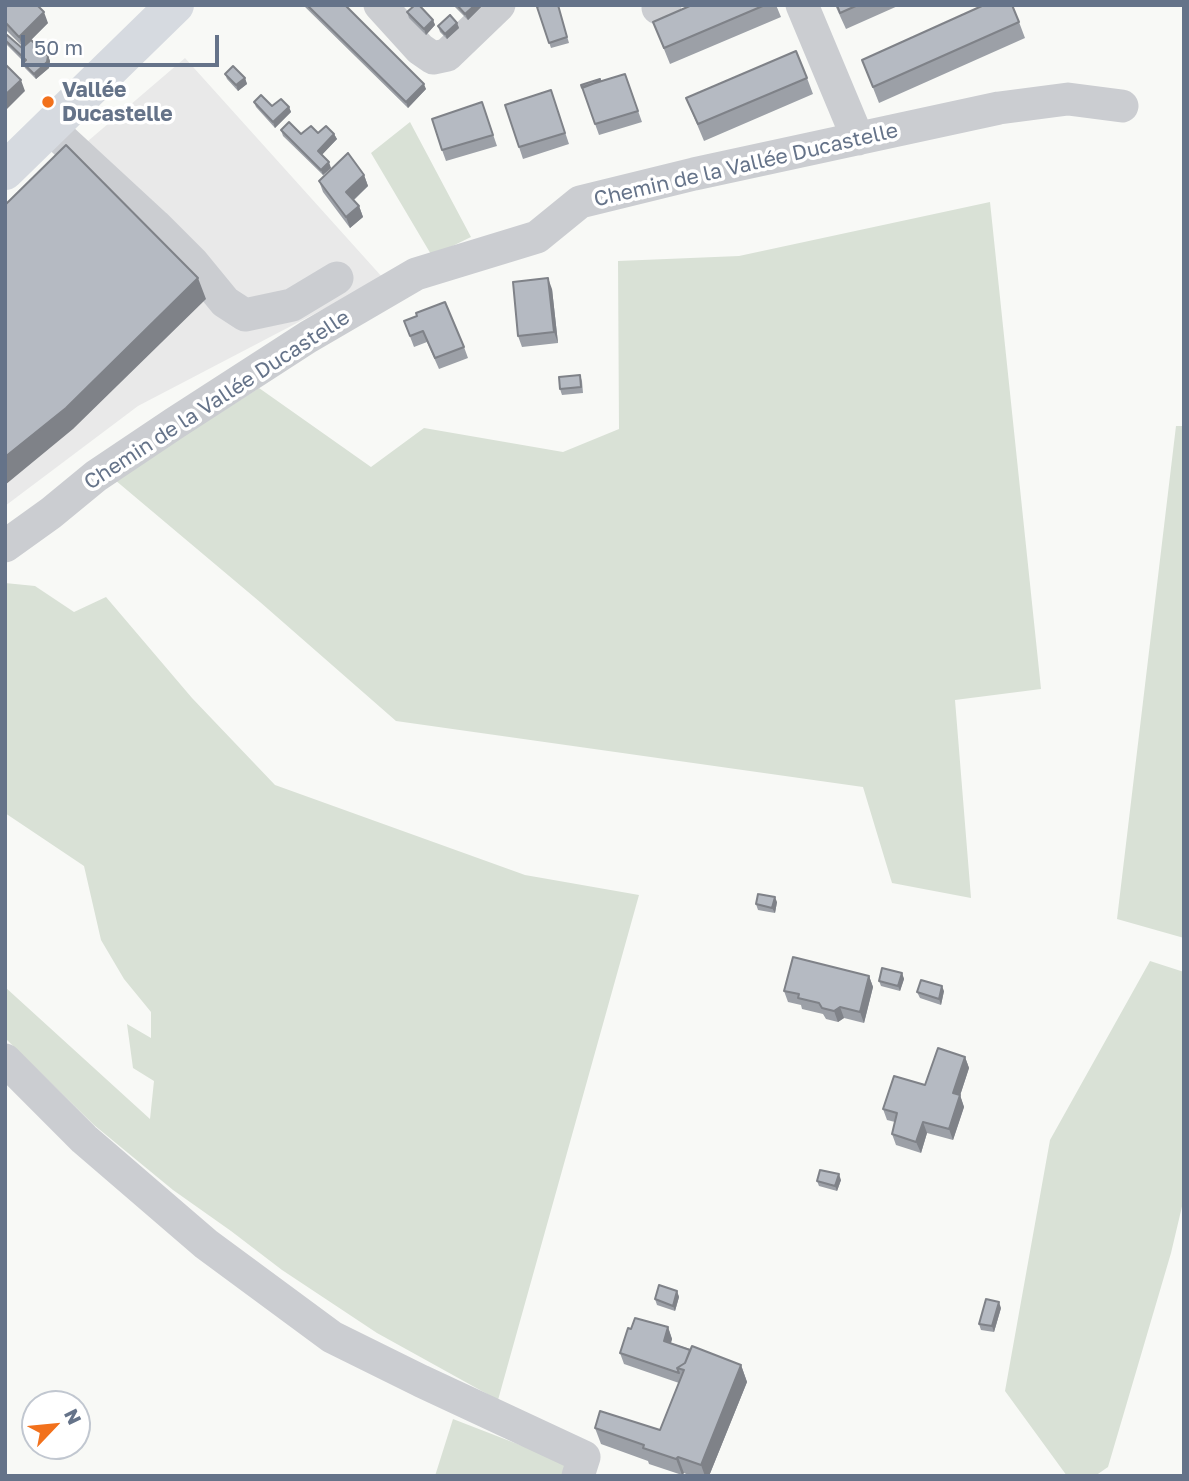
<!DOCTYPE html>
<html>
<head>
<meta charset="utf-8">
<style>
  body { margin:0 }
  #map { position:relative; width:1189px; height:1481px; overflow:hidden; background:#f8f9f6; font-family:"Golos Text",sans-serif }
  canvas { display:block }
  .frame { position:absolute; inset:0; border:7px solid #657389; pointer-events:none }
  .north { position:absolute; left:21px; top:1390px; width:70px; height:70px; box-sizing:border-box; background:#fff; border:2px solid #c1c7d0; border-radius:50%; rotate:64deg; font-size:19px; font-weight:700; line-height:28px; text-align:center; color:#657389 }
  .north::after { content:''; display:block; margin:auto; width:24px; height:32px; background:#f2711c; clip-path:polygon(50% 0,100% 100%,50% 72%,0 100%) }
  .scale { position:absolute; left:21px; top:35px; width:198px; height:32px; box-sizing:border-box; border:4px solid #657389; border-top:0; padding-left:9px; font-size:21px; line-height:24px; white-space:nowrap; color:#657389; -webkit-text-stroke:5px #fff; paint-order:stroke }
</style>
</head>
<body>
<div id="map">
<canvas width="1189" height="1481"></canvas>
<div class="frame"></div>
<div class="north">N</div>
<div class="scale">50 m</div>
</div>
<script>
const ctx = document.querySelector('canvas').getContext('2d');
ctx.lineJoin = 'round';
function paint(path, color) { ctx.fillStyle = color; ctx.fill(path, 'evenodd'); }
const poly = rows => new Path2D(rows.map(r => 'M' + r).join(''));
function strokePath(path, color, width, dash) { ctx.strokeStyle = color; ctx.lineWidth = width; ctx.lineCap = dash ? 'butt' : 'round'; ctx.setLineDash(dash || []); ctx.stroke(path); }
function drawText(font, color, halo, rows, align = 'center') {
  ctx.font = font + ' "Golos Text",sans-serif'; ctx.lineWidth = 7; ctx.setLineDash([]); ctx.textBaseline = 'middle'; ctx.strokeStyle = halo; ctx.fillStyle = color; for (const [text, x, y, turn = 0] of rows) {
    ctx.save(); ctx.translate(x, y); ctx.rotate((+turn || 0) * Math.PI / 180); ctx.textAlign = isNaN(turn) ? turn : align; if (halo) ctx.strokeText(text, 0, 0); ctx.fillText(text, 0, 0); ctx.restore();
  }
}
paint(poly([
  [185,58,383,278,138,406,5,506,5,212]
]), '#e9e9e9');
paint(poly([
  [410,122,471,237,432,256,371,153],
  [990,202,1041,689,955,700,971,898,892,883,863,787,396,721,260,602,115,480,259,388,371,467,424,428,563,452,619,429,618,261,739,256],
  [1176,426,1184,426,1184,938,1117,919],
  [5,583,35,586,74,612,106,597,192,698,275,785,525,875,639,895,498,1400,377,1333,282,1270,231,1231,173,1190,94,1125,5,1038,5,987,150,1119,154,1081,133,1068,127,1024,151,1038,151,1012,124,979,101,940,84,866,5,813],
  [1150,961,1184,972,1184,1198,1171,1253,1108,1467,1095,1476,1067,1476,1005,1391,1050,1140],
  [453,1419,569,1464,565,1476,435,1476]
]), '#d9e1d6');
strokePath(poly([
  [380,5,420,49,433,58,447,55,499,5],
  [802,5,858,139],
  [658,8,665,5],
  [50,128,155,225,193,263,225,302,245,315,292,305,337,278],
  [5,546,51,513,96,476,175,423,308,337,416,274,537,237,580,202,694,174,999,108,1068,99,1122,106],
  [5,1060,84,1139,206,1244,332,1337,421,1381,584,1457,578,1476]
]), '#cbcdd1', 33);
strokePath(poly([
  [5,171,175,5]
]), '#d6dae0', 38);
paint(poly([
  [303,5,345,5,426,89,408,108],
  [453,5,483,5,468,20],
  [558,5,569,43,551,48,537,7],
  [692,5,776,5,781,17,670,64,653,22],
  [835,5,900,5,846,29],
  [5,8,48,23,31,40,48,56,50,61,49,68,36,79,25,68,23,63,24,62,6,44,5,37,22,48,23,47,5,29],
  [407,12,433,20,435,25,426,35,409,18],
  [1019,22,1025,38,879,103,862,60],
  [457,23,459,28,447,39,440,32,438,26],
  [225,74,245,78,247,84,238,91,227,79],
  [625,74,642,122,599,135,581,85,601,81],
  [807,78,813,94,704,141,686,98],
  [551,90,569,144,523,159,505,105],
  [254,102,272,106,289,107,291,112,275,128,256,107],
  [482,102,497,146,446,161,442,150],
  [281,130,301,134,334,134,337,139,321,155,331,168,323,175,283,136],
  [364,175,368,186,354,200,359,206,363,217,350,228,323,192,319,181],
  [552,289,558,343,522,347,518,336],
  [404,321,464,347,468,358,439,369,427,342,414,347],
  [580,375,582,381,583,393,562,395,560,389],
  [777,902,775,913,758,910,756,904],
  [902,973,904,979,900,991,881,986,879,981],
  [869,976,873,987,864,1023,844,1018,838,1022,826,1019,823,1014,802,1009,801,1005,788,1002,784,991],
  [944,991,941,1005,920,998,917,992],
  [965,1057,969,1068,960,1095,964,1107,953,1140,927,1133,921,1153,896,1145,892,1134,895,1122,887,1120,883,1109,925,1085],
  [841,1180,837,1191,819,1186,817,1181],
  [677,1291,679,1297,675,1311,657,1305,655,1299],
  [1001,1308,994,1332,981,1330,979,1324],
  [668,1327,672,1339,671,1343,741,1365,747,1382,709,1476,691,1476,684,1473,682,1475,649,1464,648,1461,601,1444,595,1428,660,1430,679,1383,624,1364,620,1353,631,1329]
]), '#9ca0a7');
paint(poly([
  [475,5,483,5,468,20,465,14],
  [44,12,48,23,23,48,19,37],
  [433,20,435,25,426,35,424,29],
  [457,23,459,28,447,39,445,34],
  [48,56,50,61,49,68,36,79,34,74],
  [245,78,247,84,238,91,236,85],
  [21,80,25,91,5,111,5,95],
  [424,84,426,89,408,108,406,102],
  [289,107,291,112,275,128,273,122],
  [334,134,337,139,320,157,318,151],
  [329,162,331,168,323,175,321,170],
  [364,175,368,186,350,203,346,192],
  [359,206,363,217,350,228,346,217],
  [198,278,206,299,73,429,5,485,5,457],
  [548,278,552,289,558,343,554,332],
  [775,897,777,902,775,913,772,908],
  [902,973,904,979,900,991,898,986],
  [869,976,873,987,864,1023,860,1012],
  [942,986,944,991,941,1005,939,999],
  [840,1007,844,1018,838,1022,834,1011],
  [965,1057,969,1068,958,1102,960,1095,964,1107,953,1140,949,1129,953,1093],
  [923,1122,927,1133,921,1153,916,1142],
  [839,1174,841,1180,837,1191,835,1186],
  [677,1291,679,1297,675,1311,673,1306],
  [999,1302,1001,1308,994,1332,992,1326],
  [668,1327,672,1339,668,1352,664,1341],
  [741,1365,747,1382,709,1476,705,1476,701,1465],
  [678,1457,684,1473,682,1475,676,1459]
]), '#7f8288');
const building = poly([
  [8,5,37,5,44,12,19,37,5,22,5,8,8,5],
  [307,5,345,5,424,84,406,102,307,5],
  [415,5,419,5,433,20,424,29,407,12,415,5],
  [457,5,475,5,465,14,457,5],
  [541,5,558,5,567,37,549,43,537,7,541,5],
  [692,5,765,5,664,48,653,22,692,5],
  [837,5,858,5,840,13,837,5],
  [984,5,1012,5,1019,22,873,87,862,60,984,5],
  [450,15,457,23,445,34,438,26,450,15],
  [7,35,22,48,31,40,48,56,47,62,34,74,23,63,26,60,5,40,5,37,7,35],
  [796,51,807,78,698,124,686,98,796,51],
  [5,64,21,80,5,95,5,64],
  [233,66,245,78,236,85,225,74,233,66],
  [625,74,638,111,595,124,582,87,625,74],
  [600,79,600,81,582,88,581,85,600,79],
  [551,90,565,133,519,147,505,105,551,90],
  [261,95,272,106,281,99,289,107,273,122,254,102,261,95],
  [482,102,493,135,442,150,432,119,482,102],
  [289,122,301,134,311,126,318,133,326,126,334,134,318,151,329,162,321,170,281,130,289,122],
  [66,145,198,278,66,408,5,457,5,205,66,145],
  [348,153,364,175,346,192,359,206,346,217,319,181,348,153],
  [548,278,554,332,518,336,513,282,548,278],
  [445,302,464,347,435,358,423,331,410,336,404,321,417,316,416,313,445,302],
  [580,375,581,387,560,389,559,377,580,375],
  [758,894,775,897,772,908,756,904,758,894],
  [793,957,869,976,860,1012,840,1007,834,1011,822,1008,819,1003,798,998,799,994,784,991,793,957],
  [882,968,902,973,898,986,879,981,882,968],
  [921,980,942,986,939,999,917,992,921,980],
  [938,1048,965,1057,953,1093,960,1095,949,1129,923,1122,916,1142,892,1134,897,1113,883,1109,894,1076,925,1085,938,1048],
  [820,1170,839,1174,835,1186,817,1181,820,1170],
  [659,1285,677,1291,673,1306,655,1299,659,1285],
  [986,1299,999,1302,992,1326,979,1324,986,1299],
  [635,1318,668,1327,664,1341,690,1350,685,1363,677,1368,679,1373,620,1353,628,1328,631,1329,635,1318],
  [692,1346,741,1365,701,1465,678,1457,676,1459,643,1448,644,1445,595,1428,600,1411,660,1430,684,1370,677,1368,685,1363,692,1346]
]);
paint(building, '#b5bac2');
strokePath(building, '#7f8288', 2);
for (const [x, y, r, color] of [
  [48,102,7,"#f2711c"]
]) { const dot = new Path2D(); dot.arc(x, y, r, 0, 2 * Math.PI); ctx.fillStyle = color; ctx.fill(dot); strokePath(dot, '#fff', 2.5); }
drawText('bold 21px', '#657389', '#fff', [
  ["Vallée",62,90],
  ["Ducastelle",62,114]
], 'left');
drawText('21px', '#657389', '#fff', [
  ["Chemin de la Vallée Ducastelle",746,165,-13],
  ["Chemin de la Vallée Ducastelle",217,400,-33]
]);
</script>
</body>
</html>
